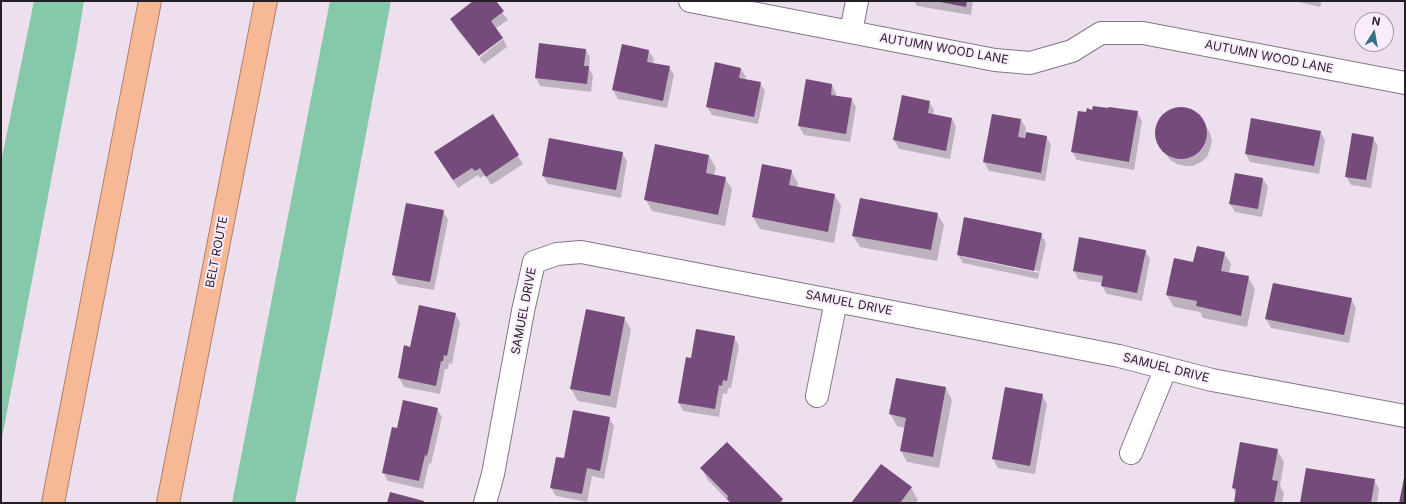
<!DOCTYPE html>
<html>
<head>
<meta charset="utf-8">
<style>
  body { margin:0 }
  #map { position:relative; width:1406px; height:504px; overflow:hidden; background:#eedfef; font-family:Inter,sans-serif }
  canvas { display:block }
  .frame { position:absolute; inset:0; border:2px solid #241f24; pointer-events:none }
  .north { position:absolute; left:1354px; top:12px; width:40px; height:40px; box-sizing:border-box; background:#fbecfd; border:1px solid #a59aa6; border-radius:50%; rotate:11deg; font-size:11px; font-weight:700; line-height:16px; text-align:center; color:#241f24 }
  .north::after { content:''; display:block; margin:auto; width:14px; height:18px; background:#327286; clip-path:polygon(50% 0,100% 100%,50% 72%,0 100%) }
</style>
</head>
<body>
<div id="map">
<canvas width="1406" height="504"></canvas>
<div class="frame"></div>
<div class="north">N</div>
</div>
<script>
const ctx = document.querySelector('canvas').getContext('2d');
ctx.lineJoin = 'round';
function paint(path, color) { ctx.fillStyle = color; ctx.fill(path, 'evenodd'); }
const poly = rows => new Path2D(rows.map(r => 'M' + r).join(''));
function strokePath(path, color, width, dash) { ctx.strokeStyle = color; ctx.lineWidth = width; ctx.lineCap = dash ? 'butt' : 'round'; ctx.setLineDash(dash || []); ctx.stroke(path); }
function drawText(font, color, halo, rows, align = 'center') {
  ctx.font = font + ' Inter,sans-serif'; ctx.lineWidth = 4; ctx.setLineDash([]); ctx.textBaseline = 'middle'; ctx.strokeStyle = halo; ctx.fillStyle = color; for (const [text, x, y, turn = 0] of rows) {
    ctx.save(); ctx.translate(x, y); ctx.rotate((+turn || 0) * Math.PI / 180); ctx.textAlign = isNaN(turn) ? turn : align; if (halo) ctx.strokeText(text, 0, 0); ctx.fillText(text, 0, 0); ctx.restore();
  }
}
paint(poly([
  [34,1,84,1,77,44,1,443,1,162],
  [330,1,391,1,331,320,295,503,232,503]
]), '#86c9aa');
paint(poly([
  [475,1,494,1,508,20,495,29,502,38,478,56,456,28,451,19],
  [914,1,973,1,971,15,917,6],
  [1294,1,1322,1,1320,7],
  [503,39,507,47,484,64,479,58],
  [586,50,590,58,589,68,593,76,591,92,540,86,536,78],
  [649,51,654,59,653,64,669,67,674,75,667,108,618,99,613,90],
  [741,69,746,77,745,80,760,83,765,91,758,124,712,115,707,107],
  [806,81,832,85,836,93,836,97,851,99,856,107,850,142,804,135,799,126],
  [903,97,929,102,934,110,933,115,952,118,956,127,950,159,899,149,894,140],
  [1178,108,1186,108,1194,111,1200,116,1210,133,1212,141,1210,149,1207,157,1201,162,1193,166,1185,166,1177,164,1170,160,1160,145,1157,137,1157,129,1159,122,1164,115,1170,110],
  [1093,111,1137,112,1142,121,1134,170,1077,160,1072,152,1087,113],
  [492,116,523,164,491,185,485,175,480,178,478,175,458,188,440,161],
  [1021,120,1026,128,1024,139,1046,136,1051,145,1045,181,989,171,984,162],
  [1320,131,1325,140,1319,174,1250,162,1246,154],
  [1373,138,1378,146,1371,188,1351,185,1346,176],
  [656,146,709,156,716,168,714,175,725,178,732,189,725,226,652,211,646,200],
  [622,153,627,161,621,198,548,184,543,176],
  [763,166,791,171,798,183,797,187,834,194,841,206,834,243,760,229,753,217],
  [1263,179,1268,187,1262,217,1235,212,1230,204],
  [407,204,443,211,448,220,434,290,398,284,393,275],
  [937,214,944,225,937,261,860,247,853,236],
  [1041,234,1046,243,1038,279,963,263,958,255],
  [963,255,1039,271,1039,273,963,257],
  [1145,250,1150,259,1142,301,1107,294,1102,286,1103,283,1078,279,1074,270],
  [1224,253,1231,264,1229,273,1248,277,1255,289,1247,327,1203,318,1200,312,1174,307,1167,295],
  [1273,284,1351,299,1356,308,1349,343,1271,328,1266,319],
  [455,314,460,322,452,364,449,363,448,369,445,369,440,394,404,387,399,378,411,348],
  [624,318,631,329,616,408,578,401,571,389],
  [734,337,739,346,731,388,728,388,727,394,723,393,719,417,683,411,679,403,691,359],
  [946,388,952,400,939,468,907,462,901,451,905,428,897,426,890,414],
  [1006,389,1042,395,1047,404,1035,474,998,468,993,459],
  [437,409,442,417,431,464,429,463,423,489,388,481,383,472,398,429],
  [609,418,614,426,604,479,592,476,587,502,556,496,551,488,564,459],
  [1241,444,1277,450,1284,462,1280,486,1284,493,1282,503,1235,503,1236,494,1233,488],
  [702,469,782,500,784,503,730,503,708,480],
  [1405,479,1405,503,1400,503],
  [1374,480,1379,489,1377,503,1301,503],
  [911,488,918,500,915,503,852,503]
]), '#0003');
paint(poly([
  [473,1,496,1,504,11,491,21,503,38,479,56,450,19],
  [935,1,967,1,966,7],
  [539,43,586,49,584,66,589,66,587,84,535,78],
  [622,44,649,50,647,62,670,66,663,101,612,90],
  [715,62,741,68,739,78,761,82,754,117,706,107],
  [806,79,832,84,831,95,852,98,846,134,798,126],
  [902,95,930,101,928,113,952,118,946,151,893,140],
  [1093,106,1108,108,1109,107,1138,111,1129,162,1071,152,1078,111,1086,112,1087,108,1092,110],
  '1155 133a26 26 0 1 1 52 0a26 26 0 1 1-52 0Z',
  [493,114,519,155,486,177,480,168,475,171,472,168,453,180,434,152],
  [992,114,1021,119,1018,137,1025,138,1026,132,1047,136,1041,173,983,162],
  [1251,118,1321,131,1314,166,1245,154],
  [1352,133,1374,137,1366,180,1345,177],
  [549,138,623,152,616,190,542,176],
  [655,144,709,155,706,173,726,177,718,215,644,200],
  [762,164,792,170,789,185,835,194,828,232,752,217],
  [1235,173,1263,178,1258,209,1229,204],
  [860,198,938,213,931,250,852,236],
  [406,203,444,210,430,282,392,275],
  [964,217,1042,233,1034,271,957,255],
  [1079,237,1146,250,1137,293,1101,286,1103,276,1073,271],
  [1197,246,1225,252,1221,271,1249,276,1241,316,1196,306,1197,301,1166,295,1174,258,1193,262],
  [1273,283,1352,298,1344,335,1265,319],
  [419,305,456,313,447,356,444,355,443,361,441,361,436,386,398,378,404,345,410,347],
  [586,309,625,317,610,396,570,389],
  [696,329,735,336,727,381,723,380,722,386,719,385,715,409,678,403,686,357,691,358],
  [896,378,946,387,933,457,900,451,906,418,889,414],
  [1005,387,1043,394,1030,466,992,459],
  [403,400,438,408,427,456,425,455,419,481,382,473,392,427,397,428],
  [573,410,610,417,600,471,587,468,582,494,550,488,556,457,564,458],
  [727,442,783,499,779,503,731,503,727,499,728,496,700,468],
  [1240,442,1278,449,1272,480,1278,481,1274,503,1234,503,1236,489,1232,488],
  [881,464,912,487,900,503,851,503],
  [1306,468,1375,479,1371,503,1300,503],
  [1404,478,1405,503,1399,503],
  [390,492,424,501,423,503,387,503]
]), '#754b7b');
const minor = poly([
  [690,1,995,60,1030,63,1072,51,1101,33,1143,33,1405,83],
  [851,32,857,1],
  [817,396,836,301],
  [1131,453,1166,368],
  [485,503,493,474,523,311,534,262,557,254,581,252,836,301,1119,356,1212,380,1405,416]
]);
const highway = poly([
  [53,503,150,1],
  [168,503,266,1]
]);
strokePath(minor, '#837685', 24);
strokePath(highway, '#ad826e', 24);
strokePath(minor, '#fff', 22);
strokePath(highway, '#f7b896', 22);
drawText('12px', '#241f24', '#fbecfd', [
  ["AUTUMN WOOD LANE",944,49,10],
  ["AUTUMN WOOD LANE",1269,57,11],
  ["BELT ROUTE",217,252,-79],
  ["SAMUEL DRIVE",849,303,11],
  ["SAMUEL DRIVE",524,311,-79],
  ["SAMUEL DRIVE",1166,368,14]
]);
</script>
</body>
</html>
